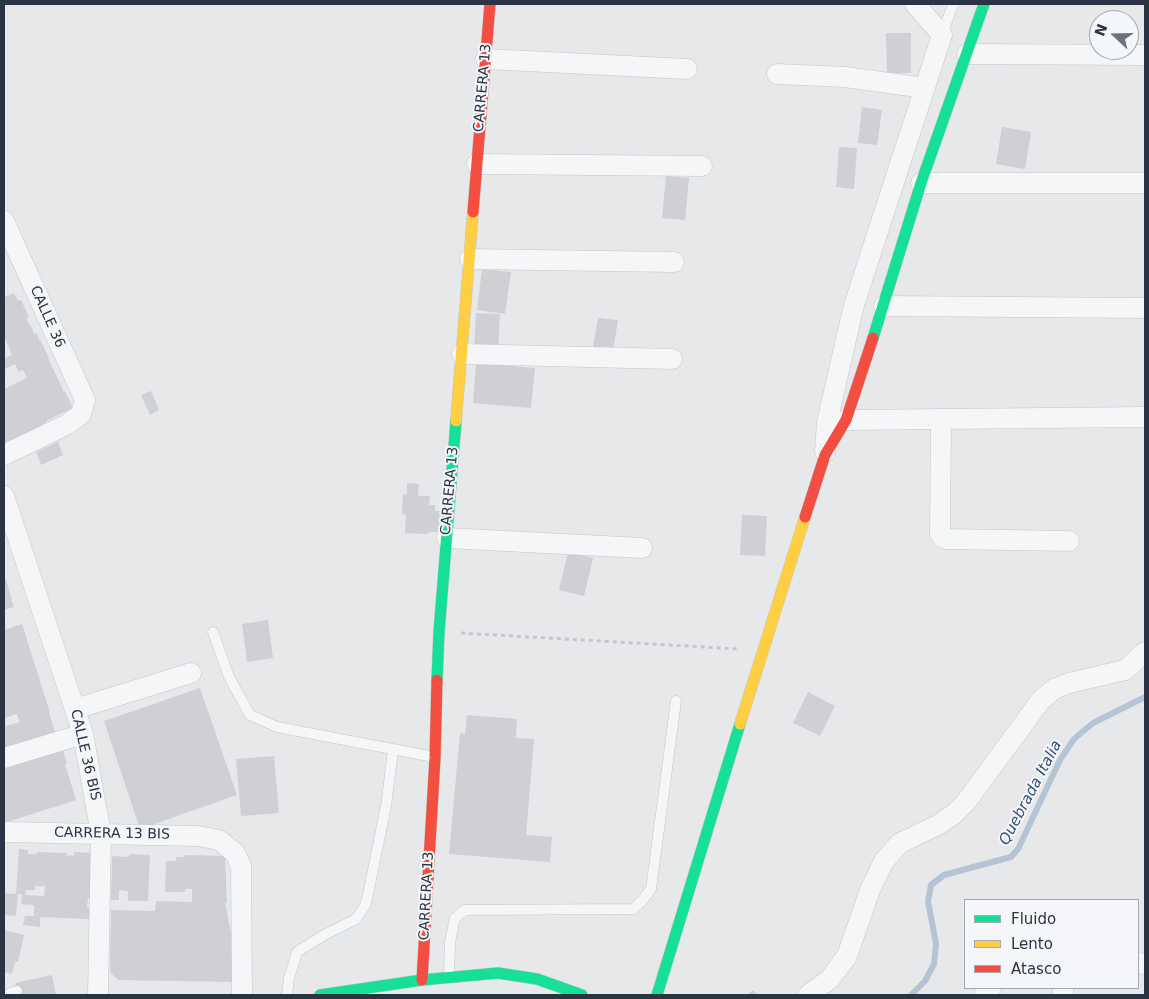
<!DOCTYPE html>
<html>
<head>
<meta charset="utf-8">
<style>
  body { margin:0 }
  #map { position:relative; width:1149px; height:999px; overflow:hidden; background:#e6e8ea; font-family:"DejaVu Sans",sans-serif }
  canvas { display:block }
  .frame { position:absolute; inset:0; border:5px solid #2b3445; pointer-events:none }
  .legend { position:absolute; left:964px; top:899px; width:175px; height:90px; box-sizing:border-box; background:#f4f6f9; border:1px solid #a4a8b1; margin:0; padding:6px 9px; list-style:none; font-size:15px; color:#2b3445 }
  .legend li { display:flex; align-items:center; gap:10px; height:25px }
  .legend b { width:25px; border:1px solid #a4a8b1 }
  .north { position:absolute; left:1089px; top:10px; width:50px; height:50px; box-sizing:border-box; background:#f4f6f9; border:1px solid #a4a8b1; border-radius:50%; rotate:291deg; font-size:14px; font-weight:700; line-height:20px; text-align:center; color:#2b3445 }
  .north::after { content:''; display:block; margin:auto; width:18px; height:22px; background:#6c737f; clip-path:polygon(50% 0,100% 100%,50% 72%,0 100%) }
</style>
</head>
<body>
<div id="map">
<canvas width="1149" height="999"></canvas>
<div class="frame"></div>
<ul class="legend">
<li><b style="height:6px;background:#16e098"></b>Fluido</li>
<li><b style="height:6px;background:#ffcf43"></b>Lento</li>
<li><b style="height:6px;background:#f24e42"></b>Atasco</li>
</ul>
<div class="north">N</div>
</div>
<script>
const ctx = document.querySelector('canvas').getContext('2d');
ctx.lineJoin = 'round';
const poly = rows => new Path2D(rows.map(r => 'M' + r).join(''));
function strokePath(path, color, width, dash) { ctx.strokeStyle = color; ctx.lineWidth = width; ctx.lineCap = dash ? 'butt' : 'round'; ctx.setLineDash(dash || []); ctx.stroke(path); }
function paint(path, color) { ctx.fillStyle = color; ctx.fill(path, 'evenodd'); }
function drawText(font, color, halo, rows, align = 'center') {
  ctx.font = font + ' "DejaVu Sans",sans-serif'; ctx.lineWidth = 4; ctx.setLineDash([]); ctx.textBaseline = 'middle'; ctx.strokeStyle = halo; ctx.fillStyle = color; for (const [text, x, y, turn = 0] of rows) {
    ctx.save(); ctx.translate(x, y); ctx.rotate((+turn || 0) * Math.PI / 180); ctx.textAlign = isNaN(turn) ? turn : align; if (halo) ctx.strokeText(text, 0, 0); ctx.fillText(text, 0, 0); ctx.restore();
  }
}
strokePath(poly([
  [911,995,925,981,934,964,936,944,928,901,931,885,944,875,1011,857,1018,849,1060,760,1074,739,1093,723,1145,697]
]), '#b4c4d5', 6);
paint(poly([
  [886,33,911,33,911,73,887,73],
  [862,107,882,110,877,145,858,143],
  [1002,127,1031,132,1025,169,996,164],
  [839,147,857,148,854,189,836,187],
  [666,176,689,178,685,220,662,218],
  [482,269,511,272,505,314,477,310],
  [14,293,18,301,21,300,29,317,26,319,30,326,31,326,34,334,36,333,40,341,41,341,49,358,48,358,64,392,65,391,73,408,46,421,47,422,33,430,4,443,4,389,27,378,23,370,19,372,15,364,5,369,4,366,4,359,12,355,5,338,4,338,4,297],
  [476,313,500,314,498,352,474,350],
  [598,318,618,320,613,351,593,348],
  [476,363,535,368,531,408,473,403],
  [151,391,159,410,150,415,141,395],
  [58,442,63,455,41,465,36,452],
  [407,483,419,484,418,496,430,496,429,505,435,505,435,511,440,511,439,532,428,532,428,534,405,533,406,515,402,514,403,494,407,495],
  [742,515,767,516,765,556,740,555],
  [568,552,593,558,584,596,559,590],
  [4,580,6,580,14,607,4,610],
  [268,620,273,658,247,662,242,624],
  [22,624,50,713,49,713,55,732,4,749,4,719,6,726,20,722,17,714,4,718,4,697,5,697,4,692,4,630],
  [200,688,237,795,140,829,104,721],
  [808,692,835,706,820,736,793,723],
  [467,715,517,719,516,738,534,739,526,835,552,837,550,862,449,854,460,733,465,734],
  [61,744,67,763,65,764,76,800,4,823,4,762],
  [274,756,279,813,241,816,236,759],
  [19,849,28,850,28,854,37,854,37,852,67,853,66,855,74,856,74,852,95,853,92,898,88,898,87,907,90,908,89,919,40,917,40,927,23,925,25,916,34,916,34,905,21,904,22,894,18,894,16,916,4,915,4,893,16,894],
  [35,886,45,886,44,896,25,895,26,890,35,890],
  [129,854,150,855,148,901,128,901,128,891,119,890,119,900,111,900,112,856,129,857],
  [185,855,225,856,227,903,225,903,234,947,235,982,118,980,110,972,111,910,155,911,156,901,192,902,192,889,185,889,185,892,165,892,166,861,176,861,176,857,185,857],
  [4,930,24,935,18,962,15,961,12,974,4,972],
  [52,975,56,995,18,995,15,983],
  [753,990,757,995,747,995]
]), '#ced0d3');
const lane = poly([
  [942,35,953,4],
  [213,632,229,677,250,715,277,727,434,757],
  [449,976,450,942,455,918,465,910,633,909,642,901,651,889,676,701],
  [9,995,10,993,17,991],
  [287,995,289,978,297,952,324,935,356,919,366,904,386,806,393,750]
]);
const street = poly([
  [967,54,1145,55],
  [486,59,687,69],
  [777,74,845,77,925,88],
  [477,164,702,166],
  [921,183,1145,183],
  [4,221,85,400,81,414,68,424,4,455],
  [470,259,674,262],
  [884,306,1145,308],
  [462,354,672,359],
  [941,419,940,534,943,538,946,539,1069,541],
  [846,420,1145,417],
  [825,452,827,422,854,305,942,35,915,4],
  [4,496,83,734,101,834,98,995],
  [447,538,642,548],
  [75,709,191,673],
  [4,758,83,734],
  [4,832,198,836,219,840,235,853,241,866,242,995],
  [1138,963,1145,964],
  [808,995,830,979,847,956,870,890,884,861,900,843,938,825,954,814,966,802,1041,700,1054,689,1069,683,1125,670,1145,652],
  [984,995,991,988],
  [1063,995,1063,988]
]);
const fast = poly([
  [873,338,921,183,984,4],
  [437,680,439,632,456,421],
  [320,995,422,980,498,973,537,979,582,995],
  [657,995,740,724]
]);
const slow = poly([
  [456,421,473,212],
  [740,724,805,517]
]);
const jam = poly([
  [473,212,490,4],
  [805,517,825,455,846,420,873,338],
  [422,980,435,758,437,680]
]);
strokePath(lane, '#c4c6c8', 11);
strokePath(street, '#c4c6c8', 21);
strokePath(fast, '#c4c6c8', 12);
strokePath(slow, '#c4c6c8', 12);
strokePath(jam, '#c4c6c8', 12);
strokePath(poly([
  [461,633,739,649]
]), '#c5c6ca', 3, [4, 4]);
strokePath(lane, '#f5f6f7', 10);
strokePath(street, '#f5f6f7', 20);
strokePath(fast, '#16e098', 11);
strokePath(slow, '#ffcf43', 11);
strokePath(jam, '#f24e42', 11);
drawText('14px', '#2b3445', '#f4f6f9', [
  ["CARRERA 13",483,88,-85],
  ["CALLE 36",47,317,66],
  ["CARRERA 13",450,491,-85],
  ["CALLE 36 BIS",85,755,77],
  ["CARRERA 13 BIS",112,834,1],
  ["CARRERA 13",427,896,-87]
]);
drawText('italic 15px', '#34527a', '#f4f6f9', [
  ["Quebrada Italia",1031,793,-62]
]);
</script>
</body>
</html>
